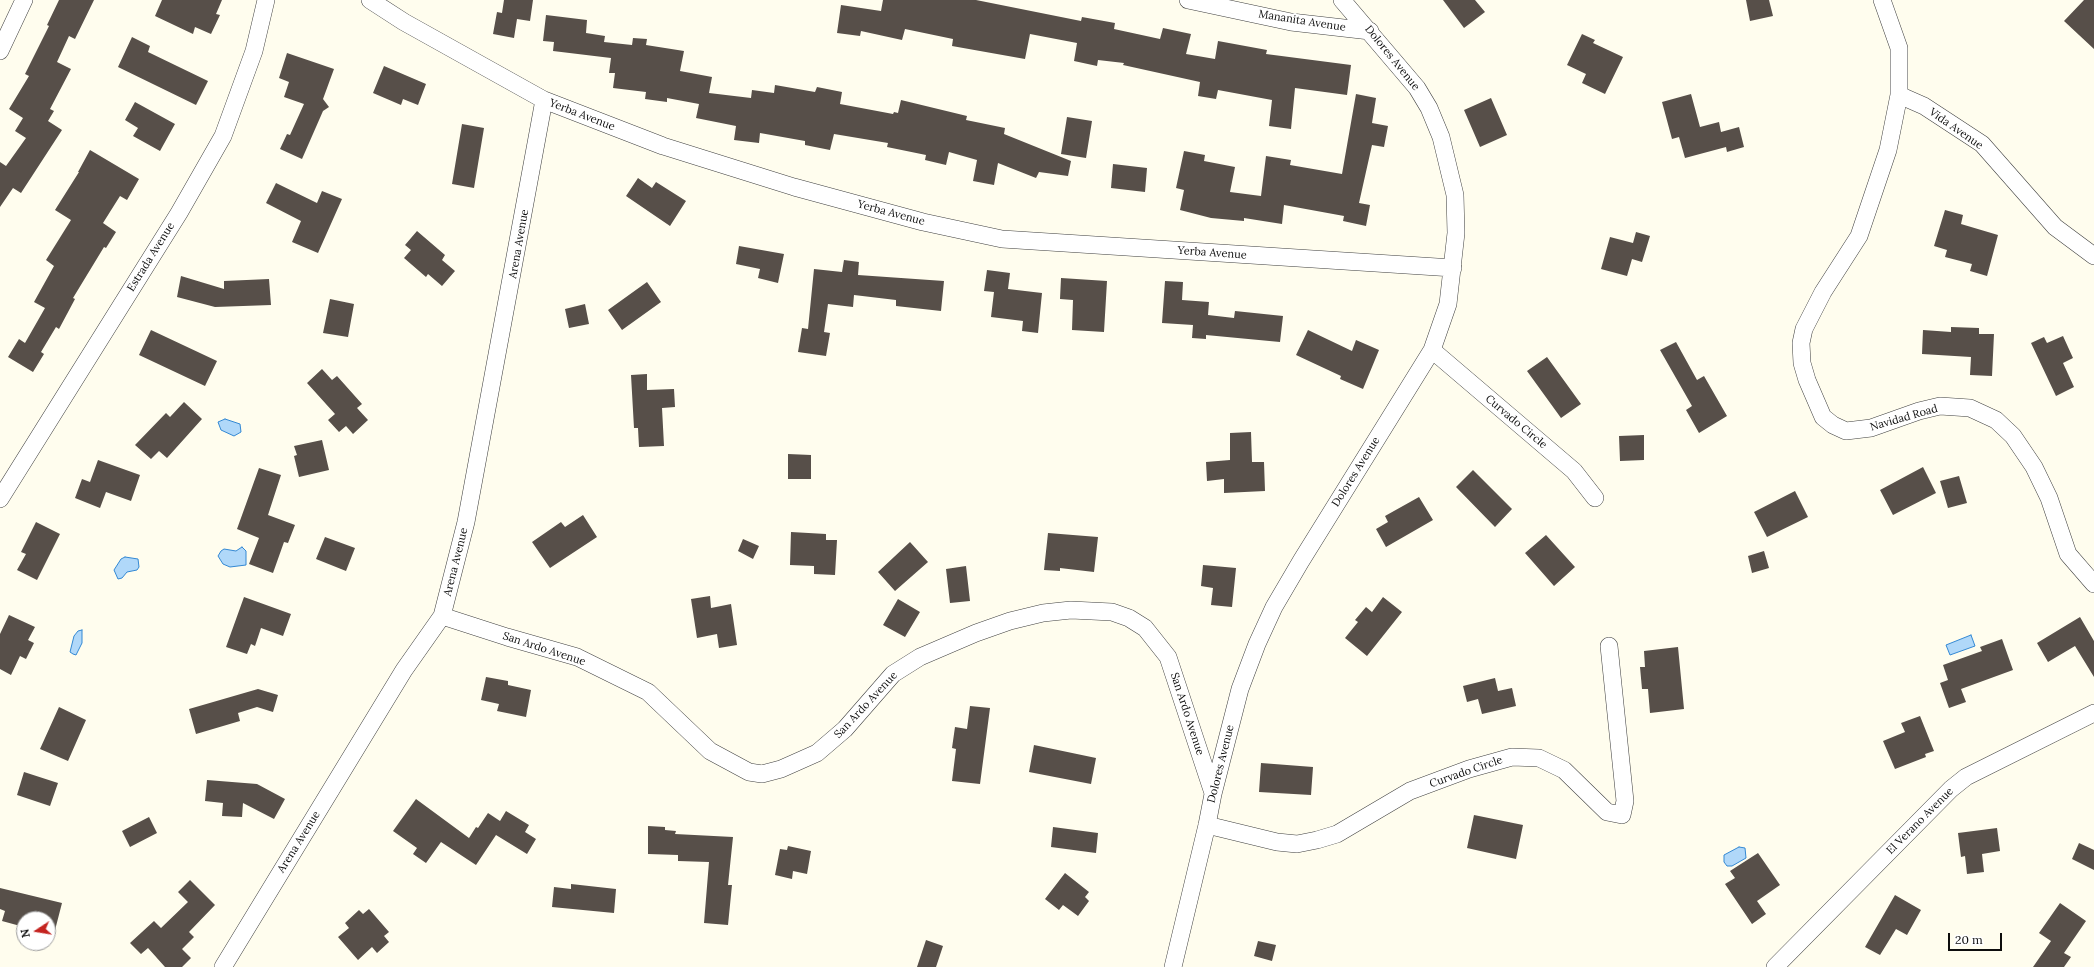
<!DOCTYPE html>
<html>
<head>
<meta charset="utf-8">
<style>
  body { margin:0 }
  #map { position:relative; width:2094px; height:967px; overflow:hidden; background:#fffdee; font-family:Lora,serif }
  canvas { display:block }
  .north { position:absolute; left:16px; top:911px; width:40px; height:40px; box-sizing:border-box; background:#fff; border:1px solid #9e9e9e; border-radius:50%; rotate:258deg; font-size:11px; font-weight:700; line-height:16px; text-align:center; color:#0d0d0d }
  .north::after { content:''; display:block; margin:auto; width:14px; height:18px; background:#c4231f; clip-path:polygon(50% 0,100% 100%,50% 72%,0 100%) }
  .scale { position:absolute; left:1948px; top:933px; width:54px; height:18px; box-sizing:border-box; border:2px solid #0d0d0d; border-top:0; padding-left:5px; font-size:12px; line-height:14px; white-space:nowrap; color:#0d0d0d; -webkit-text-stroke:3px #fff; paint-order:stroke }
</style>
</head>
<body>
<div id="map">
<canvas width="2094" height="967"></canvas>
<div class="north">N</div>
<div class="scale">20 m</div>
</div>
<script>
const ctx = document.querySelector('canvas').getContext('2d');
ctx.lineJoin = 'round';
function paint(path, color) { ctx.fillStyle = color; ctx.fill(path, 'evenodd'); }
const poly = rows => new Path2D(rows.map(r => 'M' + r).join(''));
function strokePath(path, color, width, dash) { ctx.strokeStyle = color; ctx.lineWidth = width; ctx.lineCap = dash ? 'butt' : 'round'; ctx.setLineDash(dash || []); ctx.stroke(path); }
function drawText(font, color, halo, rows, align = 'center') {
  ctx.font = font + ' Lora,serif'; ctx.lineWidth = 4; ctx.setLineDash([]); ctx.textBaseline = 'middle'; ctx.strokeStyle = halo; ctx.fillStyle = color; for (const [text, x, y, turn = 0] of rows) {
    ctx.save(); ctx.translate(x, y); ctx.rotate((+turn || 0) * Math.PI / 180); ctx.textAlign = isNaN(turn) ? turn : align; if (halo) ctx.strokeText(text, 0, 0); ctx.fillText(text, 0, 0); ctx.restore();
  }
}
const water = poly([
  [225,419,240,424,241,432,234,436,221,430,218,422,225,419],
  [242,547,246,551,246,565,230,567,223,564,218,556,221,551,224,549,236,551,242,547],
  [125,557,138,559,139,567,137,570,127,572,122,578,118,579,114,570,121,559,125,557],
  [82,630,82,643,76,655,73,654,70,652,74,636,78,631,82,630],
  [1971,635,1975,646,1950,655,1946,645,1971,635],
  [1739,847,1745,848,1746,858,1732,866,1727,866,1724,862,1724,855,1739,847]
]);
paint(water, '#b0d8f9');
strokePath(water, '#3388d3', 1);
paint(poly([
  [59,0,94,0,75,39,69,36,57,62,71,69,50,109,54,111,48,121,62,130,21,193,13,188,0,207,0,162,6,166,26,138,15,131,23,118,9,109,29,76,25,74,49,26,47,25],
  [162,0,222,0,216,14,220,15,211,34,195,27,193,34,155,16],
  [504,0,533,0,530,21,517,19,514,38,493,34,497,12,502,13],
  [883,0,976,0,1081,21,1082,17,1115,23,1114,29,1160,39,1163,28,1191,34,1186,54,1215,59,1218,41,1267,50,1266,54,1351,65,1347,95,1295,88,1291,129,1269,126,1272,100,1218,90,1216,99,1198,96,1200,82,1123,65,1124,63,1098,60,1097,66,1074,61,1077,43,1030,34,1025,59,952,46,953,39,905,29,902,40,861,31,860,36,837,33,841,5,881,11],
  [1443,0,1475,0,1485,12,1464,28],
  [1746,0,1769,0,1773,16,1750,21],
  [2084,0,2094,0,2094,49,2064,21],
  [546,15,587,20,586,33,605,36,604,42,632,45,633,38,647,39,646,45,684,51,680,71,712,77,709,93,751,98,752,90,774,93,775,85,815,92,817,87,842,92,840,104,893,114,894,112,898,113,901,100,967,116,966,120,1005,128,1004,134,1071,161,1068,176,1039,172,1036,178,998,163,994,185,973,181,977,160,949,152,946,165,925,160,926,155,887,147,888,143,834,134,830,150,805,145,805,141,760,133,759,143,734,140,736,126,696,118,699,104,667,98,667,102,645,99,646,92,613,88,615,73,609,73,611,58,553,51,554,42,543,41],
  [1582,34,1595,40,1593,43,1623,57,1605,94,1582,83,1586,74,1567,65],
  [132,37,150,46,148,52,208,81,196,105,118,67],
  [287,53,334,69,323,99,329,107,323,111,302,159,280,149,287,134,290,135,304,104,284,97,289,82,279,78],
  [384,66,426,84,418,105,403,99,401,105,373,93],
  [1356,94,1376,98,1372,123,1388,126,1384,147,1372,145,1359,203,1370,205,1366,226,1343,221,1344,216,1284,205,1282,224,1244,218,1244,221,1211,218,1180,210,1184,190,1176,188,1184,151,1205,155,1204,161,1235,167,1230,192,1261,196,1266,156,1291,160,1290,165,1342,174],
  [1691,94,1700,127,1719,122,1721,132,1739,127,1744,147,1727,152,1726,147,1685,158,1679,137,1672,139,1662,102],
  [1491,98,1507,135,1480,147,1464,110],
  [135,102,175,124,160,151,133,136,138,128,125,120],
  [1067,117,1092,121,1086,158,1061,154],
  [462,124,484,128,474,188,452,184],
  [90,150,139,179,127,200,120,196,103,223,116,232,106,248,104,247,73,298,75,299,59,329,56,327,41,352,44,354,33,372,8,357,19,339,25,343,45,308,34,302,54,266,46,260,71,220,55,210,79,172,78,172],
  [1113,164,1147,168,1145,192,1111,188],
  [638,178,652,188,656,182,686,201,670,226,626,196],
  [276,183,317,203,322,191,342,199,318,253,292,242,301,221,266,203],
  [1945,210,1963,215,1961,224,1998,235,1987,276,1970,271,1972,264,1945,257,1947,250,1934,246],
  [417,231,445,255,442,260,455,271,442,286,428,274,426,277,404,258,411,250,405,245],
  [1636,232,1650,236,1642,262,1632,259,1627,276,1601,269,1610,237,1633,243],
  [739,246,784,254,778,283,758,278,760,269,736,264],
  [844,260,859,262,858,275,944,281,941,311,896,306,896,300,854,295,853,307,828,304,824,332,830,333,826,356,798,352,802,328,808,329,814,269,842,272],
  [987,270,1010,273,1008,289,1042,293,1038,333,1022,331,1023,321,991,317,994,292,984,291],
  [181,276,224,289,224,281,269,279,271,305,215,307,177,297],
  [1061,278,1107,281,1104,332,1072,330,1073,300,1060,299],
  [1165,281,1183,282,1182,300,1209,302,1208,315,1234,318,1235,311,1283,316,1280,342,1206,335,1206,339,1192,338,1193,325,1162,323],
  [647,282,661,302,622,330,608,310],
  [330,299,354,304,348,337,323,333],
  [585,304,589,324,569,328,565,309],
  [1951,327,1979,328,1979,334,1994,334,1992,376,1970,375,1971,357,1922,354,1923,330,1951,332],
  [151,330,217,361,205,386,139,355],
  [1308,330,1352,351,1356,340,1379,350,1363,389,1340,379,1341,376,1296,355],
  [2063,336,2073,358,2063,363,2074,387,2056,396,2031,343,2044,337,2047,343],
  [1676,342,1697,380,1704,376,1727,416,1699,433,1686,410,1692,406,1660,350],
  [1547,357,1581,404,1561,418,1527,371],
  [322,369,332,380,337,376,362,404,357,408,368,420,353,434,346,426,339,432,328,420,335,414,307,383],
  [647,374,647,390,674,389,675,407,662,408,664,446,639,447,638,428,634,428,631,375],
  [184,402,202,419,167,458,159,451,151,459,135,445,166,413,170,417],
  [1251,432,1252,462,1264,462,1265,491,1224,493,1224,479,1207,481,1206,462,1230,460,1230,433],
  [1644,435,1644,460,1620,461,1619,436],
  [322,440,329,470,299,477,294,456,297,455,294,446],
  [788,454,811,455,811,479,788,479],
  [98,460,140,475,131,501,106,492,100,508,75,498,82,479,90,482],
  [1923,467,1936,493,1893,515,1880,490],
  [259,468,281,475,268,515,295,525,288,543,284,542,273,573,249,564,259,538,237,529],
  [1473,470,1512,509,1495,527,1456,487],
  [1959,476,1967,503,1948,508,1940,481],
  [1795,491,1808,517,1767,537,1754,512],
  [1419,497,1433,520,1386,547,1376,529,1388,522,1385,516],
  [583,515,597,537,550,568,532,542,561,522,565,527],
  [36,522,60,534,37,580,17,570,26,554,21,552],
  [791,532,826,534,826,540,837,540,835,575,814,574,814,566,790,565],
  [1048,533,1098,537,1094,572,1060,568,1060,571,1044,570],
  [1546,535,1575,567,1554,586,1525,553],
  [325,537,355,548,346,571,316,559],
  [743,539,759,546,753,559,738,551],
  [910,542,928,562,895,591,878,572],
  [1764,551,1769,568,1752,573,1748,556],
  [1203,565,1236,568,1232,607,1211,605,1213,588,1201,586],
  [966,566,970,601,950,603,946,569],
  [710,596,711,608,731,604,737,645,719,648,717,634,697,638,691,599],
  [244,597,291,614,283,636,261,628,255,646,251,644,247,654,226,647],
  [1383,597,1402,612,1367,656,1345,638,1358,622,1355,620,1366,607,1372,612],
  [898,599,920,612,905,637,883,625],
  [9,615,35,627,28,640,34,643,26,659,20,656,11,675,0,669,0,634],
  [2080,617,2094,641,2094,677,2075,646,2048,662,2037,643],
  [2002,639,2013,670,1961,689,1966,702,1949,708,1940,683,1948,680,1943,665,1982,651,1980,647],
  [1678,647,1684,709,1650,713,1648,689,1642,689,1640,667,1645,667,1644,651],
  [486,677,508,681,508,685,531,690,526,717,497,711,499,704,481,700],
  [1495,678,1498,691,1512,688,1516,706,1482,714,1478,699,1467,702,1463,686],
  [258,689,278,695,273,712,257,707,238,713,240,721,196,734,189,709],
  [970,706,990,708,980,784,952,781,956,749,952,748,955,727,967,729],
  [59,707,86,720,68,761,40,749],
  [1920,716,1934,751,1925,754,1926,757,1895,769,1883,741,1905,732,1901,723],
  [1034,745,1096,758,1091,784,1029,772],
  [1261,763,1313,767,1311,795,1259,792],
  [24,772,58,783,50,806,17,795],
  [207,780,257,784,285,799,274,819,243,803,242,817,222,816,223,803,205,801],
  [416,799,469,838,476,827,478,828,488,813,500,821,506,811,529,825,525,832,536,839,527,854,496,835,476,865,441,842,426,863,413,854,417,848,393,831],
  [1474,815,1523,825,1516,859,1467,848],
  [149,817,157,833,130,847,122,831],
  [648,826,665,827,665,830,676,831,675,834,733,837,728,885,732,885,728,925,704,923,709,862,678,861,678,855,648,854],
  [1053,827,1098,833,1096,853,1051,847],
  [1997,828,2000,851,1982,854,1984,872,1967,874,1965,856,1961,857,1958,833],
  [2079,843,2094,850,2094,870,2072,859],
  [788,846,811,851,807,874,793,871,792,879,775,875,780,849,787,850],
  [1758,853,1780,885,1757,901,1766,914,1752,924,1725,884,1735,878,1730,871],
  [1065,873,1089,892,1085,897,1089,901,1078,916,1063,905,1059,910,1045,899],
  [190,880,215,905,189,932,194,937,182,949,191,958,182,967,165,967,148,948,141,954,130,943,154,921,161,928,188,902,178,892],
  [571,884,616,889,614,913,552,907,554,887,571,889],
  [0,888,62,903,54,934,48,933,48,919,24,919,24,927,2,921,5,911,0,909],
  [1895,895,1921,910,1907,935,1896,929,1880,955,1865,947],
  [2060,903,2086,921,2064,953,2071,957,2064,967,2033,967,2051,941,2039,933],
  [369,909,389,932,384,936,389,942,377,953,372,947,358,960,338,937,349,928,345,923,359,910,363,914],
  [926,940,943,946,936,967,917,967],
  [1258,941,1276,945,1272,961,1254,956]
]), '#574f49');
const street = poly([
  [370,0,404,22,544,100,663,146,794,187,923,222,1002,239,1453,268],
  [1188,0,1291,22,1370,31],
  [1882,0,1899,48,1899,95,1924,106,1982,144,2055,227,2094,256],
  [0,51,24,0],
  [1899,95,1888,150,1859,236,1823,292,1804,329,1801,343,1802,363,1807,380,1823,417,1833,425,1846,431,1871,428,1919,411,1940,406,1970,408,1996,420,2013,436,2034,467,2049,498,2068,554,2094,584],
  [1432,350,1574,471,1595,498],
  [0,499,179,213,223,136,254,51,266,0],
  [442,616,507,637,577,657,648,692,710,751,749,772,762,774,781,769,817,753,845,729,893,674,920,657,976,633,1010,621,1043,613,1071,610,1112,612,1129,618,1145,628,1168,657,1213,793],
  [1207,825,1277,842,1297,844,1317,840,1337,834,1410,791,1469,769,1512,757,1539,758,1564,770,1607,812,1622,815,1625,801,1609,646],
  [223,967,404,670,442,616,466,522,544,100],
  [1173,967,1207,825,1213,794,1240,689,1257,644,1274,607,1301,561,1432,350,1448,304,1456,233,1455,195,1441,137,1429,108,1417,88,1342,0],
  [1775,967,1951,789,1966,777,2094,713]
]);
strokePath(street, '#404040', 18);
strokePath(street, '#fff', 17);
drawText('11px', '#0d0d0d', '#fff', [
  ["Mananita Avenue",1302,21,9],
  ["Dolores Avenue",1392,58,51],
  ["Yerba Avenue",582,115,21],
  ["Vida Avenue",1956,129,35],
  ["Yerba Avenue",891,213,15],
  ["Arena Avenue",519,244,-80],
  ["Yerba Avenue",1212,253,4],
  ["Estrada Avenue",151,257,-58],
  ["Navidad Road",1904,418,-16],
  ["Curvado Circle",1516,422,40],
  ["Dolores Avenue",1356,472,-58],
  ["Arena Avenue",456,562,-76],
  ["San Ardo Avenue",544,649,18],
  ["San Ardo Avenue",866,705,-47],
  ["San Ardo Avenue",1187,714,72],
  ["Dolores Avenue",1221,764,-76],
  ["Curvado Circle",1466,772,-19],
  ["El Verano Avenue",1920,821,-45],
  ["Arena Avenue",299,842,-58]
]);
</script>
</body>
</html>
